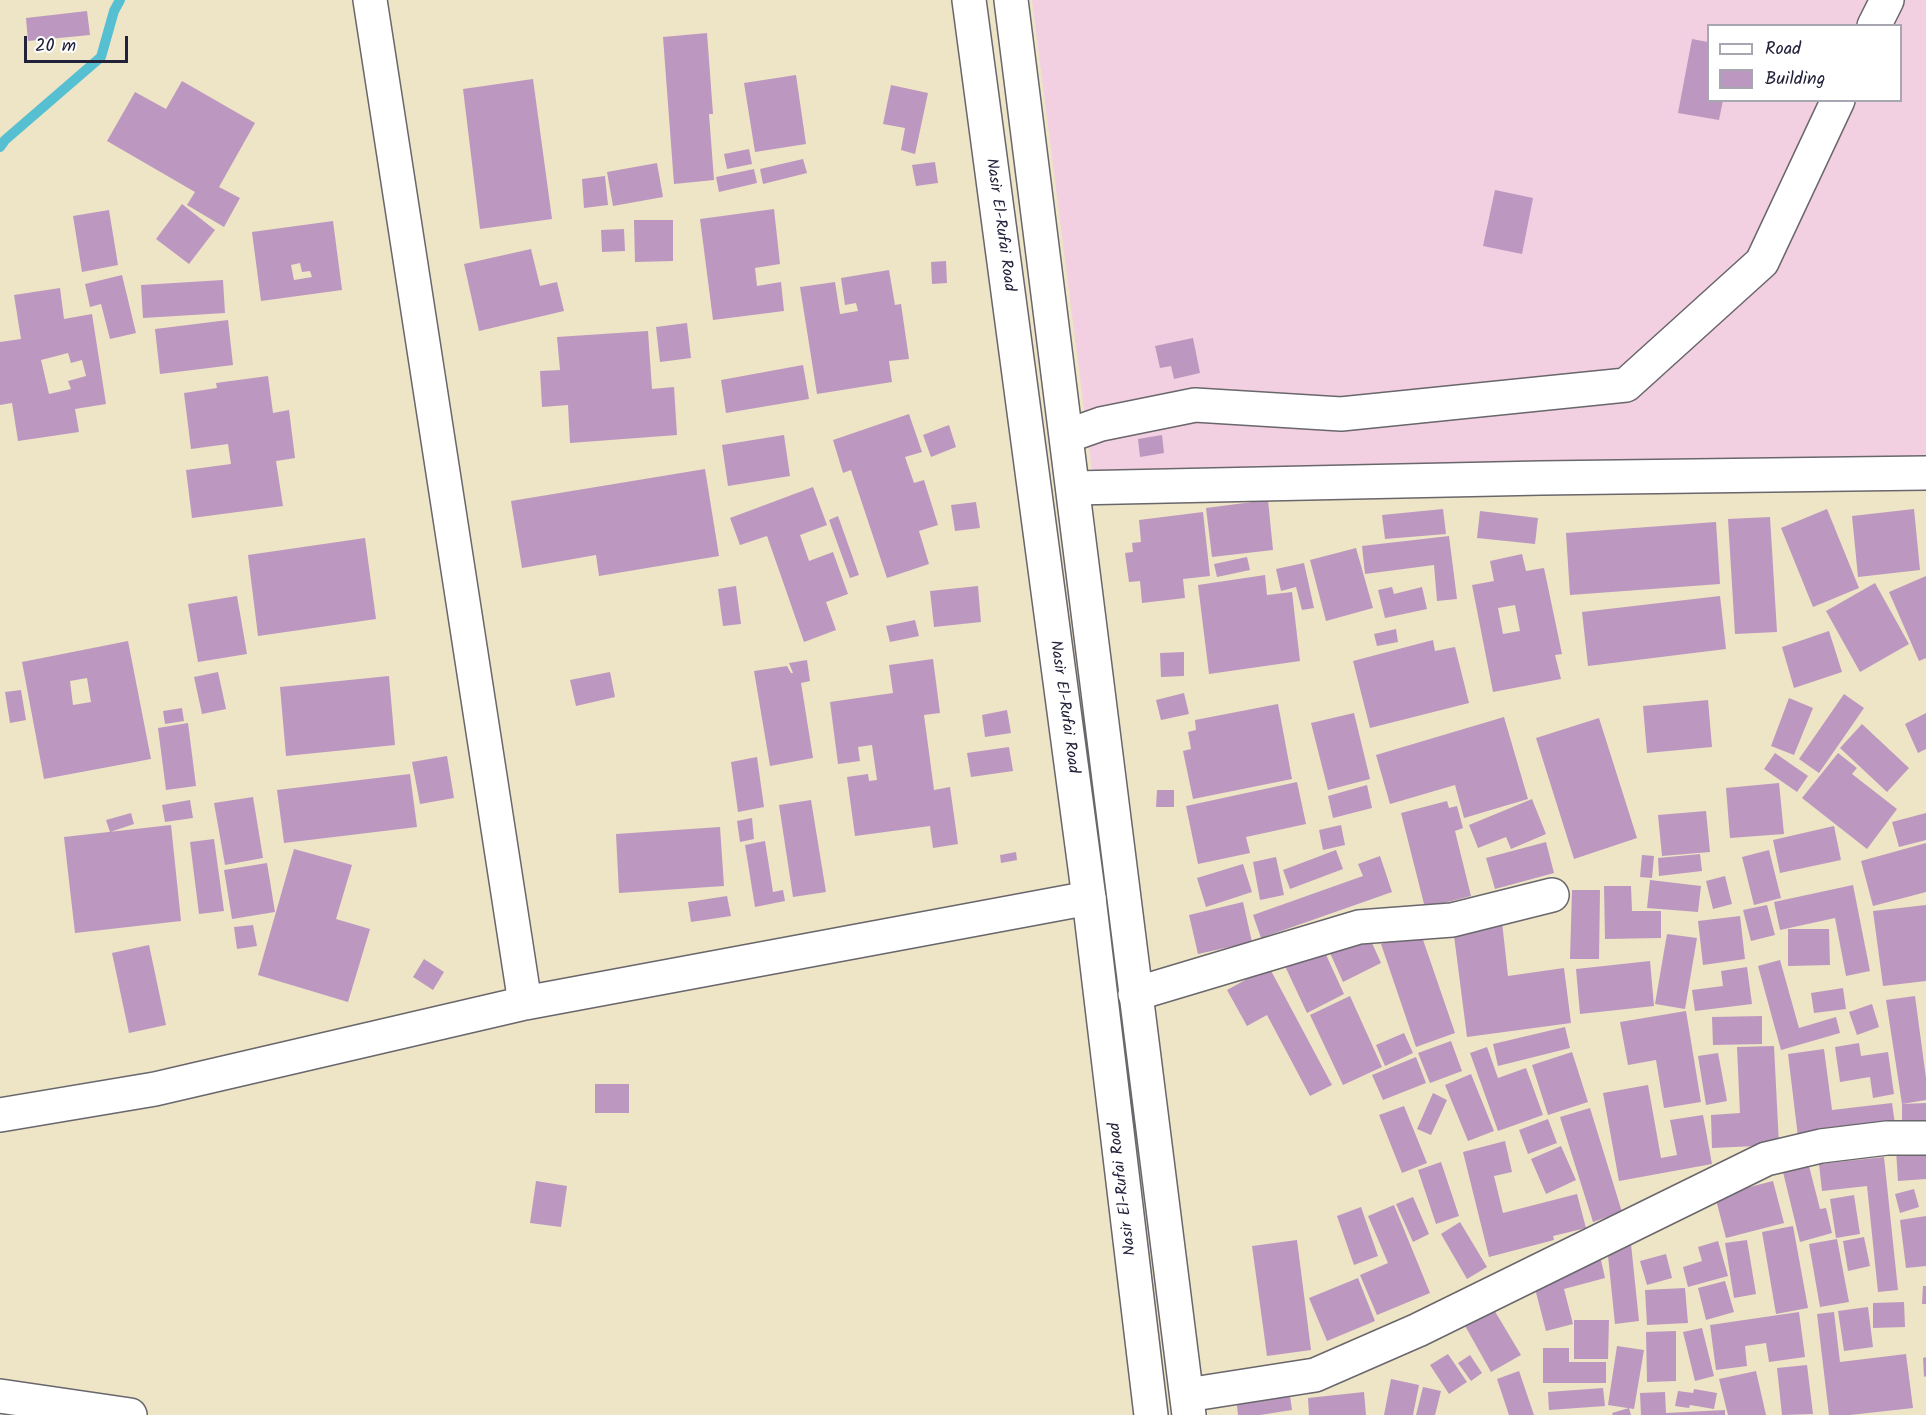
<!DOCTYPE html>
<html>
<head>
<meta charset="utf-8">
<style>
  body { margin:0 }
  #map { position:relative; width:1926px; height:1415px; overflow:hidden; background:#eee4c6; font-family:Kalam,sans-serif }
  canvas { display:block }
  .legend { position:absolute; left:1707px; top:24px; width:195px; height:78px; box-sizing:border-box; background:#fff; border:2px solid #a7a7b1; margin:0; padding:8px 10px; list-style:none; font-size:18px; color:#22223b }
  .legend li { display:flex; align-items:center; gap:12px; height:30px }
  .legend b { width:30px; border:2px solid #a7a7b1 }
  .scale { position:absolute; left:24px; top:36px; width:104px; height:27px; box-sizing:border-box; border:3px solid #22223b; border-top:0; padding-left:8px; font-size:18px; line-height:21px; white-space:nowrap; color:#22223b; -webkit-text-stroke:4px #fff; paint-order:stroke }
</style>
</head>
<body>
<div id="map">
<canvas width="1926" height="1415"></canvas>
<ul class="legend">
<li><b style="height:8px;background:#fff"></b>Road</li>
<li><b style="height:16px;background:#bc98c0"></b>Building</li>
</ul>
<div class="scale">20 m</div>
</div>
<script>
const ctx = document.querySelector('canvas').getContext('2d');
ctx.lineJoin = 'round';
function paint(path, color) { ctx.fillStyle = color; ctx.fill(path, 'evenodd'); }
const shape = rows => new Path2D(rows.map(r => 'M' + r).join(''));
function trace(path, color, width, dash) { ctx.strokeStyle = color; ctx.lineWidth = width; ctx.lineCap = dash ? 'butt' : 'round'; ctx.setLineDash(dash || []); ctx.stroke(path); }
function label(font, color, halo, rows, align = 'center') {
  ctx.font = font + ' Kalam,sans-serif'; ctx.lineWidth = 6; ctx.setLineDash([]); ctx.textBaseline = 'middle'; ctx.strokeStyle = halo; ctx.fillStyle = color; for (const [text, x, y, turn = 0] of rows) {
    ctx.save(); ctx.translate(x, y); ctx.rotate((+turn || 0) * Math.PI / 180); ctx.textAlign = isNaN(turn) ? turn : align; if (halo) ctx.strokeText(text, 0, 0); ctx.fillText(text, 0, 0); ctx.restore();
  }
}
paint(shape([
  [1032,0,1926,0,1926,460,1093,479],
  [1708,26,1900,26,1900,100,1708,100]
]), '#f2cfe1');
trace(shape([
  [0,147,5,140,101,57,114,11,120,0]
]), '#56c0d2', 10);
paint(shape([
  [87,11,90,35,28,41,26,18],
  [707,33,713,114,709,114,714,180,674,184,663,37],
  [1692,39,1708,42,1708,100,1723,100,1719,120,1678,113],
  [796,75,806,144,755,152,744,83],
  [533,79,552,219,480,229,463,89],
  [182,81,255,123,219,187,240,198,224,227,187,205,195,192,107,141,135,92,166,109],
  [891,85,928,93,915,154,901,150,905,128,883,124],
  [749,149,752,164,727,169,724,154],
  [803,159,807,173,763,184,760,169],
  [935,162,938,183,916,186,912,165],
  [657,163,663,197,613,206,607,172],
  [754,169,757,183,719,192,716,177],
  [605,176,608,205,584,208,582,179],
  [1495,190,1533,198,1522,254,1483,246],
  [182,204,215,230,189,264,156,239],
  [774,209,780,264,755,268,757,286,781,282,784,311,713,320,700,219],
  [109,210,118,265,82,272,73,216],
  [634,220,673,220,673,261,635,262],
  [333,221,342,290,261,301,252,232],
  [300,263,302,272,310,271,312,277,294,280,291,265],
  [624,229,625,251,602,252,601,230],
  [531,249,540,286,557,282,564,311,479,331,464,264],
  [946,261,947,283,932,284,931,262],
  [889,270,895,305,901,304,909,359,889,361,892,382,817,394,800,287,835,282,840,314,858,311,856,303,845,305,841,278],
  [122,275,136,333,110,339,101,304,90,307,85,284],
  [223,280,225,313,143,318,141,285],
  [60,288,64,319,92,314,106,404,75,409,79,432,18,441,12,403,0,405,0,342,21,339,14,295],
  [68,353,71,363,82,360,86,376,68,381,71,389,49,394,41,360],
  [228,320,233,365,160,374,155,329],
  [687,323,691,358,660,362,656,327],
  [648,331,652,389,674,387,677,435,570,443,568,405,542,407,540,371,560,370,557,337],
  [1193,338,1200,373,1174,379,1171,366,1160,368,1155,346],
  [803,365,809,399,726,413,721,380],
  [268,376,273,413,289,410,295,458,276,461,283,506,192,518,186,470,231,464,228,444,191,449,184,393,217,388,216,383],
  [909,414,922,452,905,457,914,483,924,480,938,525,919,531,929,564,887,578,851,470,843,473,833,440],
  [949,425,956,447,931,457,923,435],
  [784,435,790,476,728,486,722,445],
  [1162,435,1164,453,1140,457,1138,439],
  [705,469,719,556,599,576,596,555,522,568,511,501],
  [813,487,827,525,800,535,809,561,833,552,848,594,826,602,836,630,804,642,767,536,740,545,730,518],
  [1268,500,1273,550,1212,557,1206,508],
  [976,502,980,528,955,531,951,505],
  [1443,509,1446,534,1385,539,1382,515],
  [1827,509,1859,588,1813,607,1781,528],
  [1914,509,1920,570,1858,577,1852,516],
  [1480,511,1538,518,1535,544,1477,538],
  [1203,512,1210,576,1183,579,1185,598,1142,603,1140,581,1129,582,1125,553,1133,552,1132,543,1141,542,1139,520],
  [838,516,859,575,850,578,829,520],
  [1770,517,1777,632,1735,634,1728,519],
  [1716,522,1720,584,1570,595,1566,533],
  [1449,536,1457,599,1437,601,1434,565,1365,574,1362,546],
  [365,538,376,619,258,636,248,555],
  [1356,548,1373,608,1326,621,1310,560],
  [1522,554,1526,571,1544,568,1562,654,1555,655,1561,679,1493,692,1472,585,1494,581,1490,561],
  [1515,605,1520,631,1503,634,1498,608],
  [1247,557,1250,570,1217,577,1214,564],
  [1304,563,1314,608,1302,610,1296,587,1281,591,1276,569],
  [1265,575,1267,595,1292,592,1300,661,1209,674,1198,585],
  [1926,576,1926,658,1919,661,1889,592],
  [1875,583,1909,644,1860,672,1826,611],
  [736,586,741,624,723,626,718,589],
  [978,586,981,622,934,627,930,591],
  [1392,587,1394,594,1422,587,1427,609,1385,618,1378,590],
  [237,596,247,654,198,662,188,604],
  [1720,596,1726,649,1588,666,1582,612],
  [915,620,919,636,890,642,886,626],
  [1396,629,1398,642,1377,646,1374,634],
  [1829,631,1842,672,1794,688,1782,647],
  [1433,640,1435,651,1455,647,1469,703,1370,728,1353,661],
  [128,641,151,759,44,779,22,662],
  [87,678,91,702,73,705,70,681],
  [1184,652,1184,676,1161,677,1160,653],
  [933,659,940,713,924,715,934,790,950,787,958,844,933,848,930,826,855,836,847,777,868,774,869,781,877,780,872,745,858,747,860,761,838,764,830,702,893,693,889,665],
  [807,660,810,681,801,683,813,758,770,766,754,671,787,666,791,673,793,673,789,663],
  [218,672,226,709,202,714,194,677],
  [610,672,615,697,576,706,570,680],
  [389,676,395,745,286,756,280,687],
  [21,690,26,720,10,723,5,692],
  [1184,693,1189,714,1161,720,1156,700],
  [1844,694,1864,708,1819,773,1799,759],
  [1789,698,1813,708,1794,755,1771,746],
  [1708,700,1712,747,1647,753,1643,706],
  [1278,704,1292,779,1193,799,1183,751,1191,749,1188,732,1196,730,1195,720],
  [182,708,184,721,165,724,163,711],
  [1007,710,1011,733,985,737,982,715],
  [1354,713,1370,779,1328,790,1311,723],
  [1926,713,1926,749,1918,753,1905,724],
  [1504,717,1528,799,1464,818,1455,785,1390,804,1376,755],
  [1599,718,1637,838,1574,859,1536,738],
  [188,723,196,786,166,790,158,728],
  [1862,724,1909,768,1887,792,1840,748],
  [1009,747,1013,771,971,777,967,753],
  [1775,753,1808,776,1797,792,1764,769],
  [1838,753,1857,768,1852,774,1897,809,1867,849,1802,798],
  [447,756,454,798,420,804,412,762],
  [757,757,764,807,738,812,731,762],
  [410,774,417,827,284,843,277,790],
  [1297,782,1306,824,1246,837,1250,853,1198,864,1186,806],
  [1779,783,1784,834,1730,838,1726,788],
  [1367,785,1372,808,1333,818,1328,796],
  [1157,790,1174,790,1174,807,1156,807],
  [253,797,263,858,225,865,214,803],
  [1532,799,1546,834,1511,849,1506,837,1478,848,1469,825],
  [190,800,193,818,165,822,162,805],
  [811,800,826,892,793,897,779,805],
  [1447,801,1449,808,1457,806,1463,828,1455,831,1471,896,1425,908,1401,813],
  [1706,811,1710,852,1662,856,1658,815],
  [131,813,134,824,110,832,106,820],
  [1926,813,1926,840,1899,847,1892,822],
  [752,818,754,839,740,842,737,821],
  [171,825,181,921,75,933,64,837],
  [1341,825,1345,845,1323,850,1319,830],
  [1834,826,1841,860,1780,873,1773,840],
  [720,827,724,886,619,893,616,834],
  [214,839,224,911,199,914,190,842],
  [765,841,773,892,783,890,785,901,755,907,745,845],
  [1546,842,1554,873,1495,889,1486,858],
  [1926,843,1926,892,1873,906,1861,861],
  [294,849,352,865,336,919,370,929,348,1002,258,975],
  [1336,850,1343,869,1290,889,1283,870],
  [1769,850,1781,898,1754,905,1742,857],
  [1016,852,1017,860,1001,863,1000,855],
  [1700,854,1702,871,1659,876,1658,858],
  [1642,855,1654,856,1652,878,1640,877],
  [1380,856,1392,892,1261,938,1253,915,1363,876,1358,864],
  [1276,857,1284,895,1260,900,1253,862],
  [267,863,275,912,232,919,224,870],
  [1243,864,1252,892,1206,907,1197,878],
  [1725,876,1732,904,1713,909,1706,881],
  [1650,880,1701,886,1698,912,1647,908],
  [1853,885,1870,971,1846,976,1835,918,1780,930,1774,902],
  [1604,886,1631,886,1632,911,1661,911,1661,938,1605,939],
  [1572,890,1600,890,1599,959,1570,959],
  [727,896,731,916,691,922,688,902],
  [1243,902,1252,942,1198,954,1189,915],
  [1767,905,1775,935,1751,941,1743,910],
  [1926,905,1926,981,1883,986,1873,911],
  [1740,916,1745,959,1703,965,1698,921],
  [1502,922,1508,976,1564,968,1571,1023,1467,1037,1453,928],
  [253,925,257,946,237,949,234,927],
  [1788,929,1829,929,1830,965,1788,966],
  [1420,931,1455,1033,1416,1047,1381,944],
  [1368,934,1381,963,1343,982,1330,953],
  [1667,934,1697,938,1685,1009,1655,1004],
  [149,945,166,1025,129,1033,112,953],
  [1322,946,1344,994,1307,1013,1284,964],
  [424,959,444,972,433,990,413,977],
  [1780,960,1799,1028,1836,1017,1840,1033,1781,1050,1758,966],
  [1650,961,1654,1006,1580,1014,1576,969],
  [1269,967,1332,1085,1310,1096,1267,1015,1247,1026,1227,990],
  [1747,967,1752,1004,1695,1011,1692,990,1723,986,1721,971],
  [1843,988,1846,1009,1814,1013,1811,993],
  [1350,996,1382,1067,1343,1085,1310,1015],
  [1915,996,1926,1078,1926,1100,1902,1104,1926,1103,1926,1125,1902,1126,1902,1104,1886,1000],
  [1872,1004,1879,1027,1857,1035,1849,1012],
  [1686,1011,1701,1102,1664,1108,1656,1060,1628,1065,1620,1022],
  [1762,1016,1762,1044,1713,1045,1712,1017],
  [1565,1027,1570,1048,1498,1066,1493,1044],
  [1404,1033,1413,1053,1385,1066,1376,1045],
  [1451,1041,1462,1071,1430,1083,1418,1053],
  [1859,1043,1861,1056,1888,1052,1894,1094,1873,1098,1870,1077,1840,1082,1835,1047],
  [1774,1046,1779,1145,1712,1148,1711,1115,1740,1113,1737,1047],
  [1487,1047,1498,1078,1526,1068,1543,1115,1498,1131,1470,1053],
  [1824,1049,1832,1110,1892,1103,1895,1124,1798,1137,1788,1054],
  [1572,1052,1588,1102,1548,1115,1532,1065],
  [1718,1053,1727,1101,1706,1105,1698,1056],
  [1416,1057,1426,1083,1383,1100,1372,1075],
  [1471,1074,1494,1131,1468,1141,1445,1085],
  [595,1084,629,1084,629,1113,595,1113],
  [1648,1085,1661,1158,1677,1155,1670,1120,1703,1115,1712,1164,1619,1181,1603,1093],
  [1433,1093,1447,1100,1431,1135,1417,1129],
  [1404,1106,1427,1163,1402,1173,1379,1115],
  [1590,1108,1622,1212,1593,1222,1560,1117],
  [1548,1119,1557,1143,1528,1154,1519,1130],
  [1505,1141,1512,1172,1494,1176,1503,1213,1577,1194,1586,1228,1553,1236,1554,1240,1489,1257,1463,1152],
  [1561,1146,1576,1180,1546,1194,1531,1159],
  [1926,1148,1926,1179,1898,1181,1896,1150],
  [1884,1157,1898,1290,1878,1292,1867,1186,1822,1191,1819,1164],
  [1441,1162,1459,1216,1436,1224,1418,1170],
  [1809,1166,1820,1209,1826,1208,1832,1233,1800,1242,1783,1172],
  [536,1181,567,1186,561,1227,530,1223],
  [1773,1181,1784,1223,1726,1238,1715,1196],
  [1914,1189,1919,1207,1900,1213,1895,1194],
  [1854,1195,1860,1234,1836,1238,1830,1199],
  [1413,1197,1429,1234,1413,1242,1396,1204],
  [1394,1205,1430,1293,1377,1315,1360,1275,1388,1263,1368,1216],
  [1361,1207,1378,1256,1354,1265,1337,1216],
  [1926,1216,1926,1266,1906,1268,1900,1220],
  [1460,1222,1487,1267,1467,1279,1441,1234],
  [1793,1226,1808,1308,1776,1314,1762,1232],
  [1864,1237,1870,1266,1848,1271,1843,1241],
  [1837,1239,1849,1302,1820,1307,1809,1244],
  [1297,1240,1311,1350,1267,1356,1252,1246],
  [1747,1240,1756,1294,1734,1298,1725,1243],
  [1718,1241,1728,1276,1688,1287,1683,1267,1702,1261,1698,1247],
  [1631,1244,1639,1321,1615,1324,1607,1246],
  [1666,1254,1672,1278,1647,1285,1640,1261],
  [1601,1260,1605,1278,1564,1289,1573,1324,1546,1331,1532,1277],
  [1358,1278,1375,1321,1327,1341,1309,1298],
  [1725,1281,1734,1312,1706,1320,1698,1288],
  [1923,1286,1926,1286,1926,1304,1922,1304],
  [1685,1288,1688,1323,1647,1325,1645,1290],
  [1904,1302,1905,1327,1873,1328,1873,1303],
  [1868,1307,1873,1347,1844,1351,1838,1311],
  [1493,1308,1521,1355,1491,1372,1464,1324],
  [1799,1312,1805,1357,1769,1362,1766,1343,1745,1346,1747,1366,1716,1370,1710,1325],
  [1834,1312,1840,1362,1906,1354,1913,1408,1850,1415,1829,1415,1817,1314],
  [1574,1320,1609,1320,1608,1359,1574,1359],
  [1702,1328,1714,1376,1695,1381,1683,1332],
  [1676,1331,1676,1381,1647,1382,1646,1332],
  [1617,1346,1644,1350,1634,1409,1608,1405],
  [1543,1348,1569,1348,1569,1362,1606,1362,1606,1383,1543,1383],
  [1448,1354,1467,1382,1449,1394,1430,1365],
  [1470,1355,1482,1373,1471,1381,1458,1363],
  [1926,1357,1926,1376,1924,1377,1923,1358],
  [1807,1365,1813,1414,1782,1415,1777,1368],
  [1519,1371,1534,1415,1509,1415,1497,1379],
  [1756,1371,1766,1415,1728,1415,1719,1379],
  [1391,1379,1419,1385,1413,1415,1384,1415],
  [1423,1387,1441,1391,1435,1415,1416,1415],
  [1289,1388,1292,1410,1260,1415,1238,1415,1236,1397],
  [1603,1388,1605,1406,1549,1410,1548,1392],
  [1694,1389,1717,1393,1714,1409,1690,1405,1689,1408,1675,1406,1678,1391,1693,1393],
  [1364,1392,1366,1415,1309,1415,1308,1398],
  [1665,1392,1666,1413,1725,1410,1725,1415,1641,1415,1640,1393],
  [1629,1408,1631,1415,1613,1415,1612,1413]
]), '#bc98c0');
const minor = shape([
  [370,0,525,1003],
  [1874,26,1887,0],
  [1067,436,1101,424,1195,405,1341,414,1626,385,1762,262,1838,100],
  [1074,488,1541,478,1926,473],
  [1135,994,1359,927,1452,920,1552,895],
  [0,1115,155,1089,525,1003,1089,898],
  [1187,1395,1315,1375,1418,1330,1766,1159,1821,1146,1887,1138,1926,1138],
  [0,1396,130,1415]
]);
const major = shape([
  [969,0,1089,898,1151,1415],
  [1011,0,1189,1415]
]);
trace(minor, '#69666c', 36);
trace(major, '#69666c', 36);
trace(minor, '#fff', 33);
trace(major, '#fff', 33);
label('16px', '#22223b', '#fff', [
  ["Nasir El-Rufai Road",999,225,82],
  ["Nasir El-Rufai Road",1063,707,82],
  ["Nasir El-Rufai Road",1124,1189,-97]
]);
</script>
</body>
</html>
